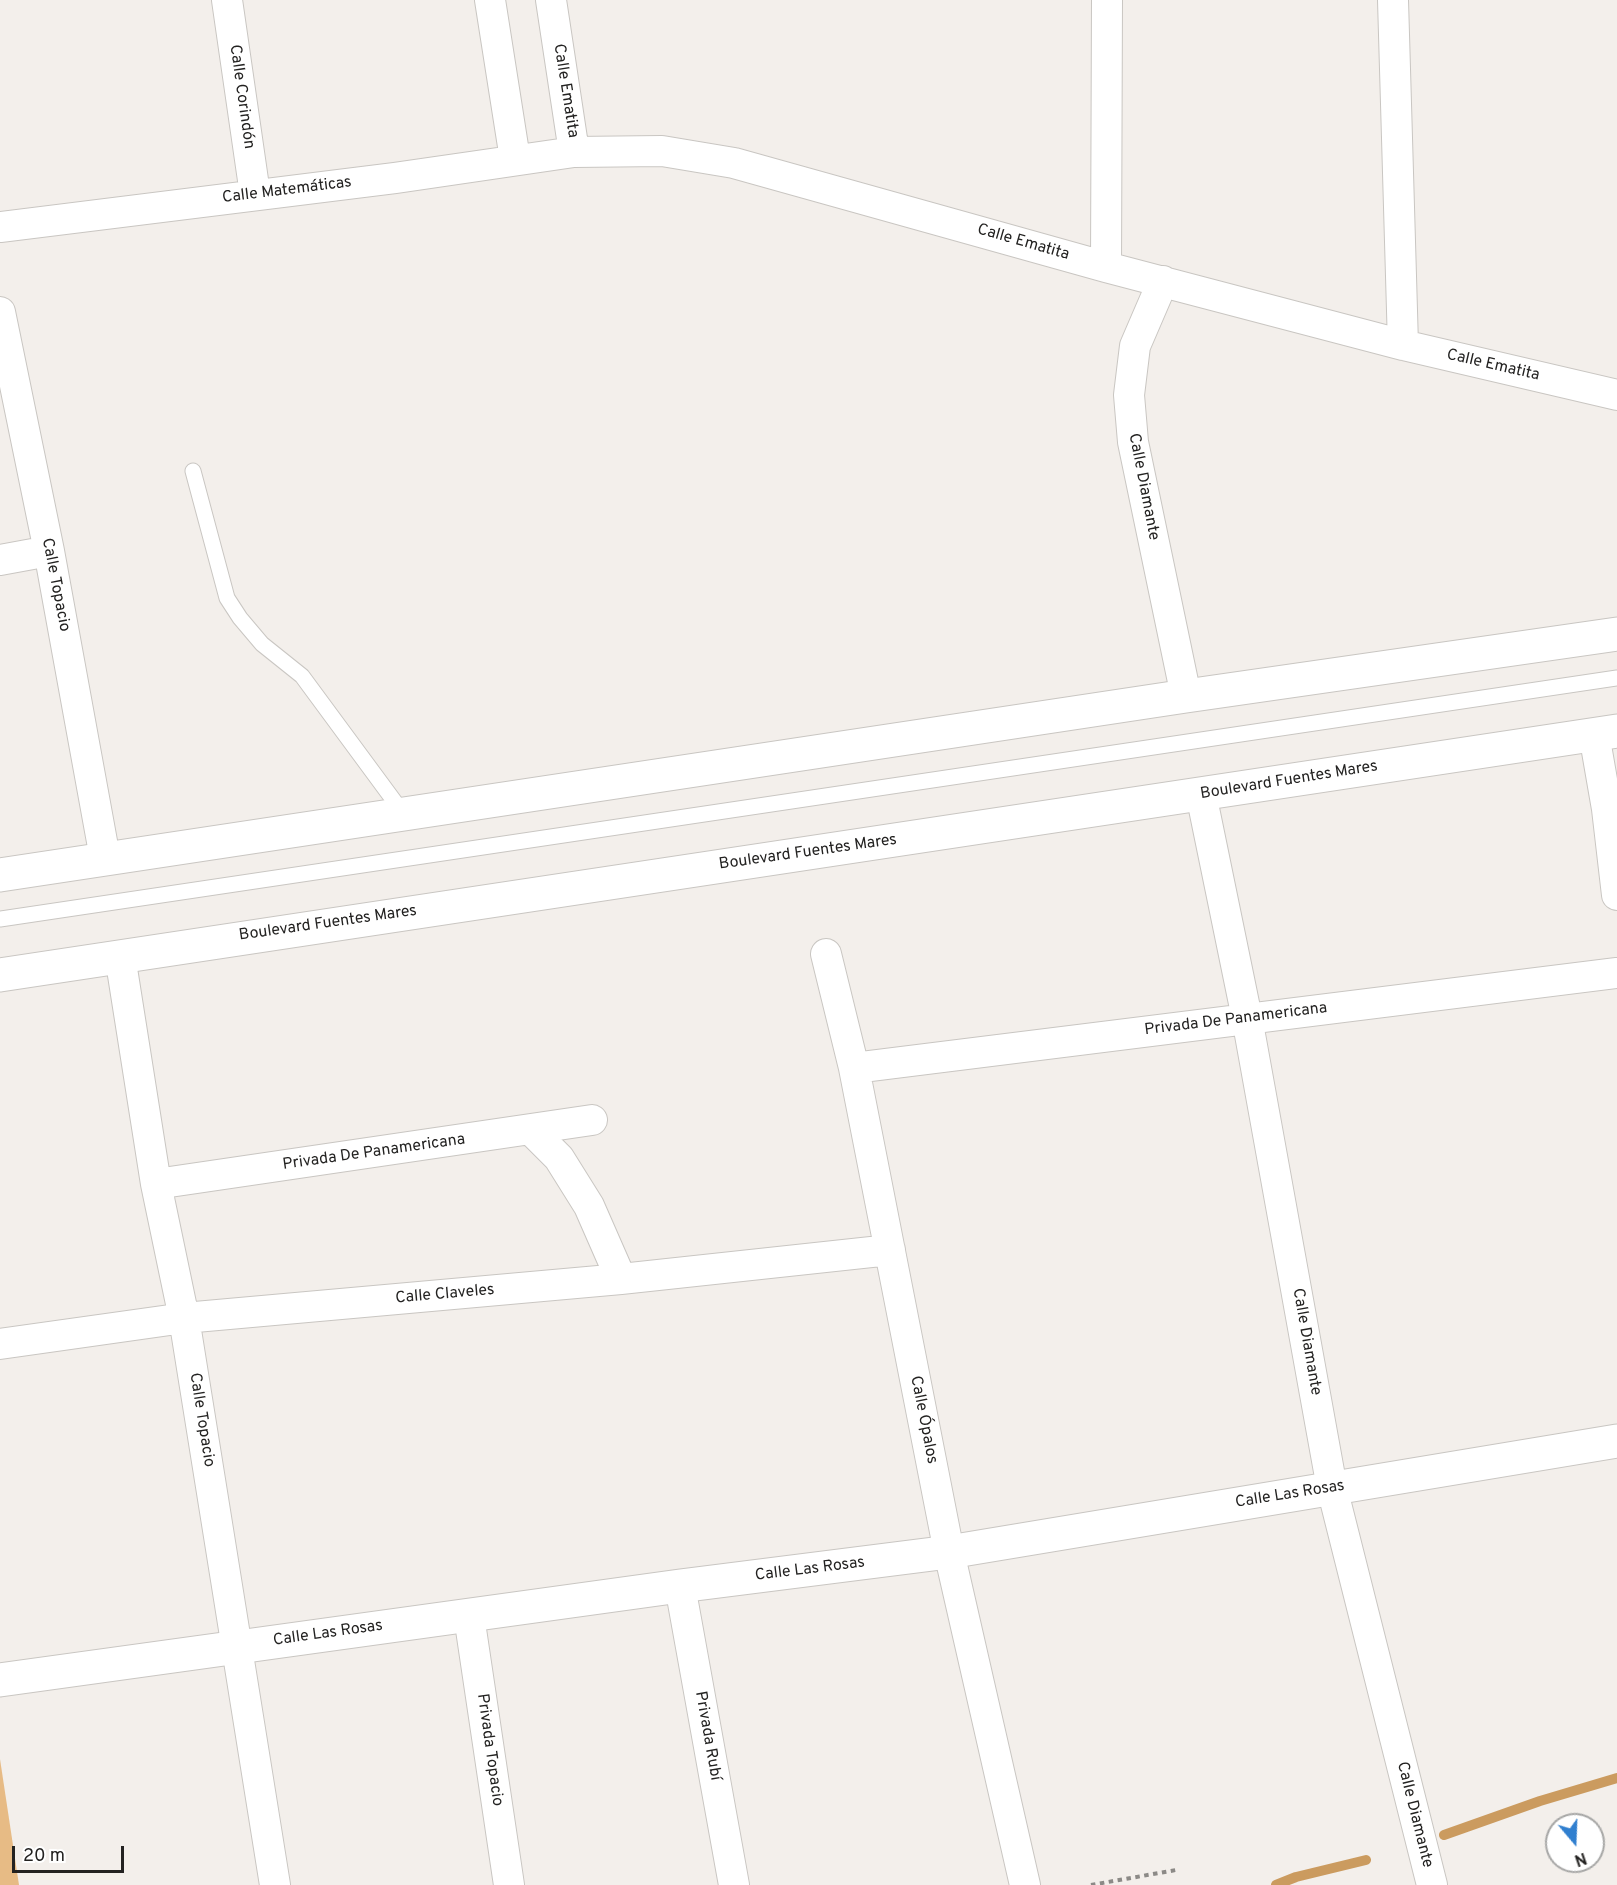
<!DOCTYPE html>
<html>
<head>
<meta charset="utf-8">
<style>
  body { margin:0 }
  #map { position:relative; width:1617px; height:1885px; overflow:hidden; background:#f3efeb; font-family:Overpass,sans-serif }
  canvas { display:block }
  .north { position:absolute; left:1545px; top:1813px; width:60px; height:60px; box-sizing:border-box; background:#fff; border:2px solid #a7a7a6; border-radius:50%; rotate:161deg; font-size:16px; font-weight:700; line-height:24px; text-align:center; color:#232221 }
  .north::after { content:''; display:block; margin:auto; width:21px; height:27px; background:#307fcf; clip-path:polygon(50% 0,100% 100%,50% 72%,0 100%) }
  .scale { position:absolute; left:12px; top:1846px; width:112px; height:27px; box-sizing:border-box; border:3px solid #232221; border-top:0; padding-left:8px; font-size:18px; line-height:21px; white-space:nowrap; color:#232221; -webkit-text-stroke:4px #fff; paint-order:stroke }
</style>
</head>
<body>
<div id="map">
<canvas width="1617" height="1885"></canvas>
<div class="north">N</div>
<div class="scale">20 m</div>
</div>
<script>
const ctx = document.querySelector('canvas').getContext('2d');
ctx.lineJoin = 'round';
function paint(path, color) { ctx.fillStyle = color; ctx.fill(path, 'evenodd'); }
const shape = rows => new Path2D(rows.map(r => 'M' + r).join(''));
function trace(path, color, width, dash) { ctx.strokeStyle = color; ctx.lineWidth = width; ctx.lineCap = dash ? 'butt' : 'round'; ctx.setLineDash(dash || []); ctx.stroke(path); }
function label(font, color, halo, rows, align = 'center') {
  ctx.font = font + ' Overpass,sans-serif'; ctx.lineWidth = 4.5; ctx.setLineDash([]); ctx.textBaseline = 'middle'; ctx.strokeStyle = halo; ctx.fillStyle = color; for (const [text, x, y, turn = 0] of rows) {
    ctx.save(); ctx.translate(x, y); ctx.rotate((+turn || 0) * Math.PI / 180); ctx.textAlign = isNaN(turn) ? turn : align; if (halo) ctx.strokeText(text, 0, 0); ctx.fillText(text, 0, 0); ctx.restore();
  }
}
paint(shape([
  [0,1759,19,1885,0,1885]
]), '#e7bb85');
trace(shape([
  [1444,1835,1540,1801,1617,1778],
  [1276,1885,1296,1877,1366,1860]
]), '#cb9b5f', 10);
const lane = shape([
  [193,471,227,598,240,618,262,644,302,676,403,813],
  [0,919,1617,678]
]);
const street = shape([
  [227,0,255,194],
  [490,0,515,159],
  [551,0,574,152],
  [1393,0,1403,345],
  [0,227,395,178,574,152,662,151,734,163,1106,267,1403,345,1617,395],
  [1106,267,1107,0],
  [1163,281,1135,346,1129,395,1133,442,1186,696],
  [0,312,49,551,105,858],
  [0,560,49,551],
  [1594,734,1607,809,1617,895],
  [1201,794,1247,1018,1332,1488,1432,1885],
  [826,954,854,1068,949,1552,1025,1885],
  [120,956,156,1184,184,1318,275,1885],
  [854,1068,1617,973],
  [531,1130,559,1158,589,1206,621,1279],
  [156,1184,592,1120],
  [0,1344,184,1318,621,1279,890,1250],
  [680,1586,734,1885],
  [469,1616,509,1885]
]);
const secondary = shape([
  [0,1680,680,1586,949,1552,1617,1441]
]);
const primary = shape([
  [0,875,1186,696,1617,634],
  [0,975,1617,731]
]);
trace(lane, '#c9c6c2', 17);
trace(street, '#c9c6c2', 32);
trace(secondary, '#c9c6c2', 35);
trace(primary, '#c9c6c2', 35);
trace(shape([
  [1091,1885,1176,1870]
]), '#8c8a87', 4, [4.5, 4.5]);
trace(lane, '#fff', 15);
trace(street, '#fff', 30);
trace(secondary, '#fff', 33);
trace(primary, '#fff', 33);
label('16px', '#232221', '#fff', [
  ["Calle Ematita",565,91,81],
  ["Calle Corindón",241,97,82],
  ["Calle Matemáticas",287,191,-7],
  ["Calle Ematita",1023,243,16],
  ["Calle Ematita",1493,366,13],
  ["Calle Diamante",1143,487,79],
  ["Calle Topacio",55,585,79],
  ["Boulevard Fuentes Mares",1289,781,-9],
  ["Boulevard Fuentes Mares",808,853,-8],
  ["Boulevard Fuentes Mares",328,924,-8],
  ["Privada De Panamericana",1236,1020,-7],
  ["Privada De Panamericana",374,1153,-8],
  ["Calle Claveles",445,1295,-5],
  ["Calle Diamante",1306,1342,80],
  ["Calle Topacio",201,1420,81],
  ["Calle Ópalos",923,1420,79],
  ["Calle Las Rosas",1290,1495,-9],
  ["Calle Las Rosas",810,1570,-7],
  ["Calle Las Rosas",328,1634,-8],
  ["Privada Rubí",707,1736,80],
  ["Privada Topacio",489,1750,82],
  ["Calle Diamante",1414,1815,76]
]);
</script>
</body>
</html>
